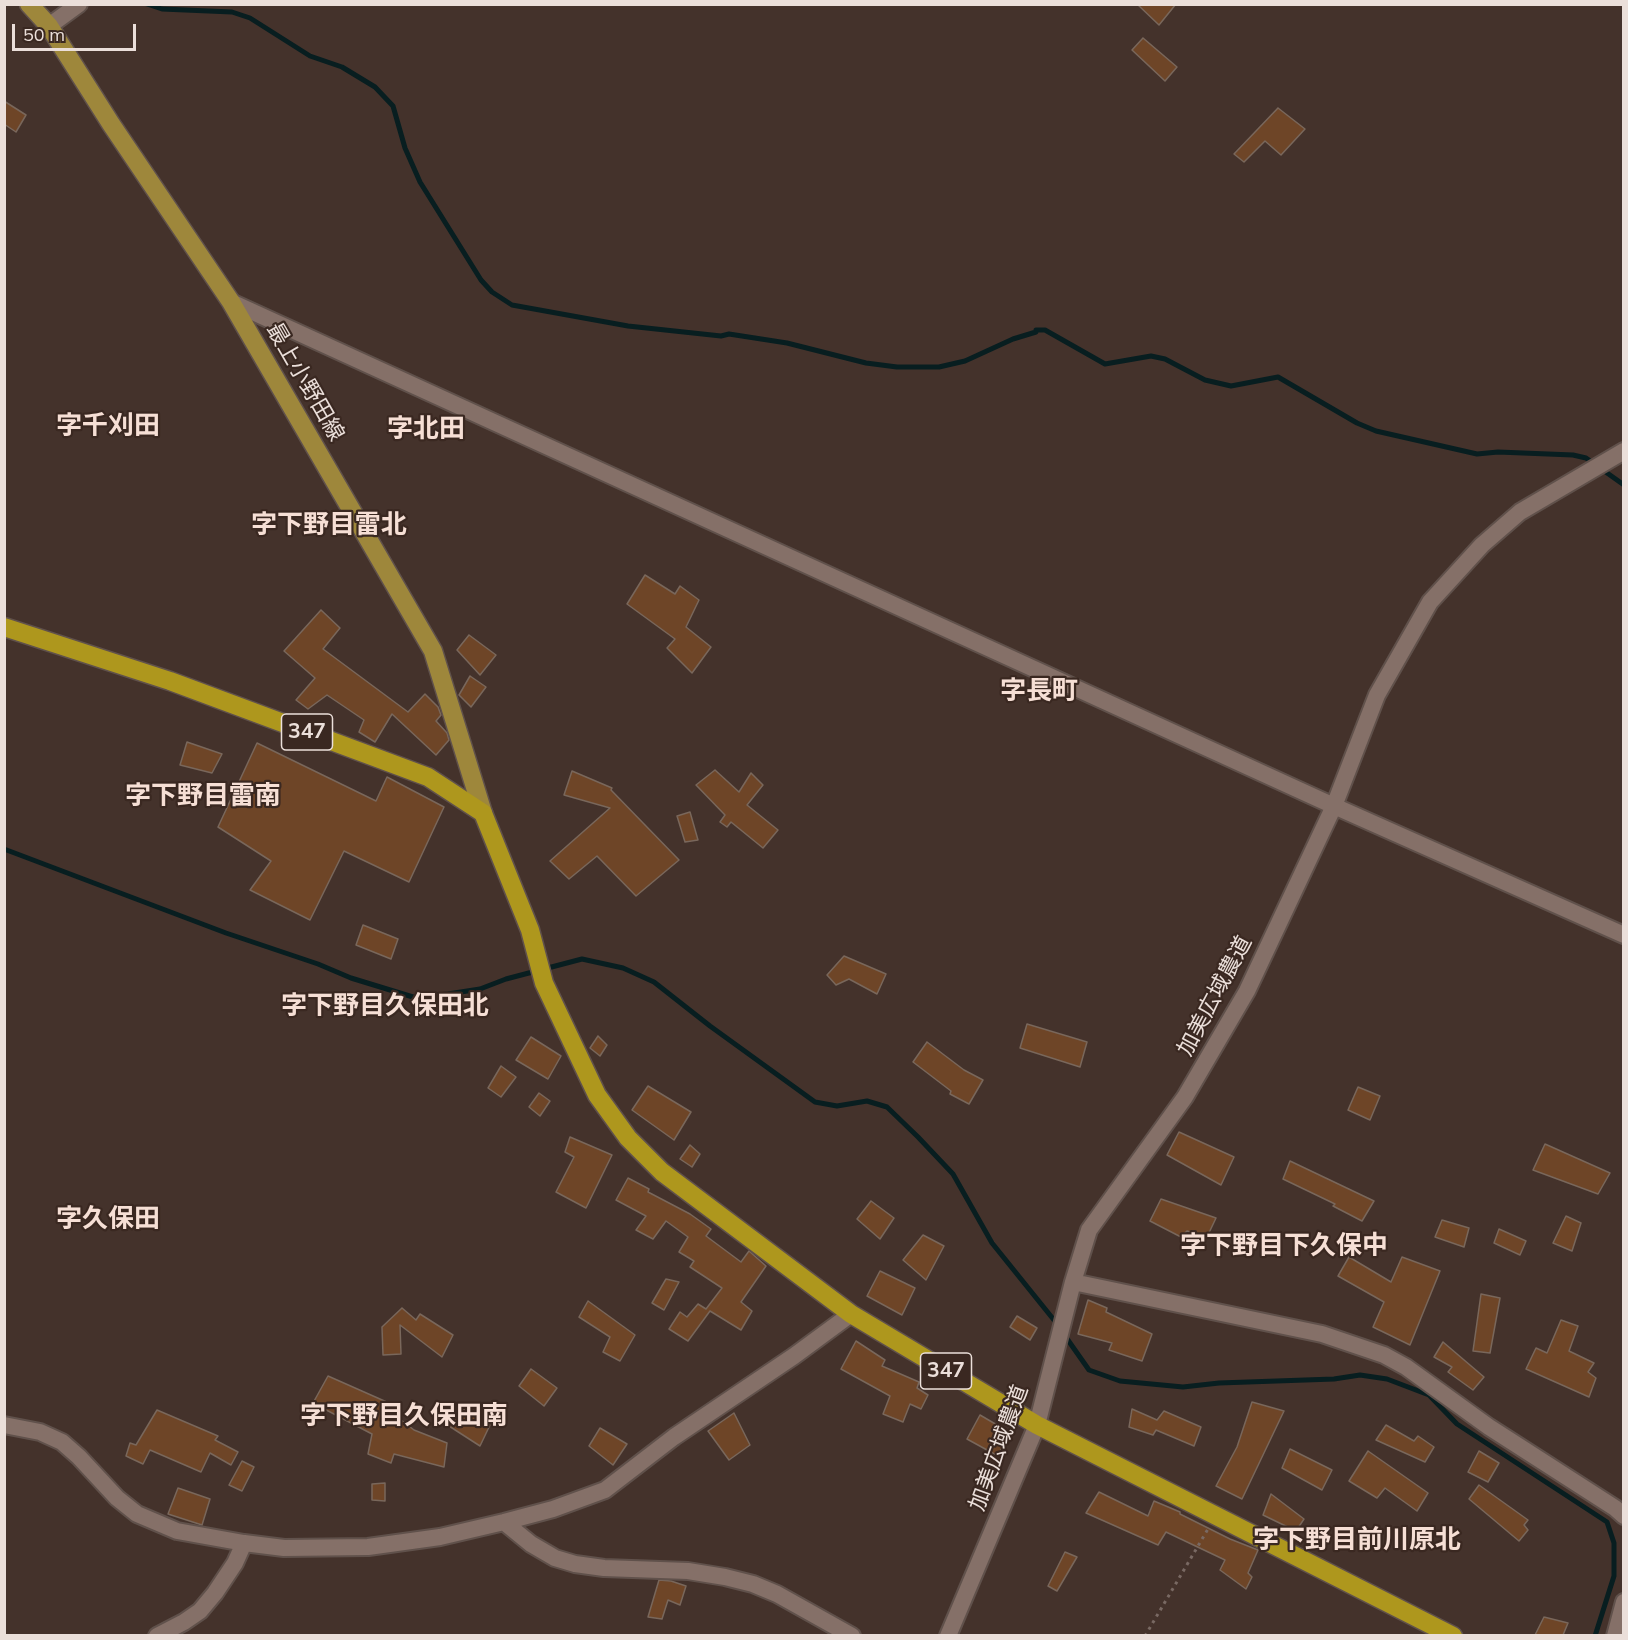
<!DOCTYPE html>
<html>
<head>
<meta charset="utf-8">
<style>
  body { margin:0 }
  #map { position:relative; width:1628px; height:1640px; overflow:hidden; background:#44322b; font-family:Mulish,sans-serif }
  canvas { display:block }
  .frame { position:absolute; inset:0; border:6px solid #ebdfda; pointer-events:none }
  .scale { position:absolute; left:12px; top:24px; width:124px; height:27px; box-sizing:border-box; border:3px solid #ebdfda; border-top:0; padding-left:8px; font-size:18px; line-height:21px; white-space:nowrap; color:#ebdfda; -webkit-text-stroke:4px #3a2821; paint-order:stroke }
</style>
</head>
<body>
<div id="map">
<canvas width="1628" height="1640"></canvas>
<div class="frame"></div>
<div class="scale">50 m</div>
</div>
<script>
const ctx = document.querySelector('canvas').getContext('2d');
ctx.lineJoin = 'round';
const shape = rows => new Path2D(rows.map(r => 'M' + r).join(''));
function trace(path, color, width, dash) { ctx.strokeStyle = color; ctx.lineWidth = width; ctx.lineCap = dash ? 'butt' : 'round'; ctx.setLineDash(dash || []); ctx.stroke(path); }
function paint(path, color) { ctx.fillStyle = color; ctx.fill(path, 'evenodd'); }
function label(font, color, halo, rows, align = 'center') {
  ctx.font = font + ' Mulish,"Noto Sans JP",sans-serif'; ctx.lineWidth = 4.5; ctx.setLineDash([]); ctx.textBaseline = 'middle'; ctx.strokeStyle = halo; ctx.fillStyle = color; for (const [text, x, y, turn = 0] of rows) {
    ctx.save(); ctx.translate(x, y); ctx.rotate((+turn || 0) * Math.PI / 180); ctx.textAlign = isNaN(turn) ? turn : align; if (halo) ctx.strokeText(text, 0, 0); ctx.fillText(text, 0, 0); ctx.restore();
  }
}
trace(shape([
  [147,4,162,9,232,12,250,18,310,56,342,67,375,87,393,106,405,148,420,182,481,280,492,292,512,305,628,326,721,336,729,334,787,343,866,363,897,367,939,367,965,361,1013,339,1036,332,1036,330,1045,330,1105,364,1151,356,1165,359,1205,380,1231,386,1278,377,1357,423,1376,431,1477,454,1498,452,1573,455,1586,458,1624,485],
  [4,849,226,933,318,964,351,978,413,997,448,994,480,989,506,979,582,959,623,968,654,982,710,1026,815,1102,837,1106,867,1101,887,1107,918,1137,953,1174,992,1243,1058,1325],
  [1063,1333,1089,1370,1120,1381,1183,1387,1219,1383,1334,1379,1360,1375,1387,1379,1429,1395,1457,1424,1607,1522,1614,1543,1614,1576,1595,1636]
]), '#081e20', 5);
const building = shape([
  [1137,4,1176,4,1159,25,1137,4],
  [1143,38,1177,67,1165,81,1132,50,1143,38],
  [4,101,26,115,16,132,4,124,4,101],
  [1278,108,1305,129,1281,155,1265,141,1244,162,1234,154,1278,108],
  [645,575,675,594,680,586,699,600,686,627,711,647,692,673,667,648,675,639,627,604,645,575],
  [321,610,340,628,323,649,408,712,425,694,438,707,441,715,436,721,447,733,449,740,436,755,392,714,375,742,359,732,364,720,327,695,308,709,296,700,315,678,284,651,321,610],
  [469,635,496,655,480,675,457,650,469,635],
  [470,676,486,687,471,707,459,695,470,676],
  [187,742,222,754,212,773,180,765,187,742],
  [257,743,376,801,387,777,444,807,409,882,344,851,310,920,250,890,271,861,218,827,257,743],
  [715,770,739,792,751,773,763,785,747,805,778,830,763,848,731,822,727,827,720,822,725,815,696,785,715,770],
  [572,771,612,788,611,790,679,860,636,896,597,856,569,879,550,861,610,808,564,795,572,771],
  [690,812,698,840,685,842,677,816,690,812],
  [363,925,398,939,391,959,356,945,363,925],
  [844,956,886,974,877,994,849,979,836,985,827,975,844,956],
  [1027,1024,1087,1042,1080,1067,1020,1048,1027,1024],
  [598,1036,607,1045,600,1056,590,1048,598,1036],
  [531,1037,561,1056,548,1079,516,1060,531,1037],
  [927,1042,964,1070,983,1080,969,1104,950,1094,951,1091,913,1062,927,1042],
  [501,1066,516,1077,501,1097,488,1088,501,1066],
  [648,1086,691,1112,674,1140,632,1110,648,1086],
  [1358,1087,1380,1096,1370,1120,1348,1110,1358,1087],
  [539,1093,550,1101,540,1116,529,1107,539,1093],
  [1179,1132,1234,1157,1221,1185,1167,1155,1179,1132],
  [570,1137,612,1155,586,1208,556,1192,574,1157,565,1152,570,1137],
  [1545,1144,1610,1173,1598,1194,1533,1170,1545,1144],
  [690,1145,700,1154,692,1167,680,1159,690,1145],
  [1290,1161,1374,1201,1362,1221,1333,1206,1335,1204,1283,1179,1290,1161],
  [628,1178,649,1189,648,1192,690,1214,711,1229,706,1236,741,1262,749,1251,766,1266,741,1302,752,1311,741,1330,710,1311,688,1341,669,1329,680,1312,687,1317,698,1304,706,1309,722,1288,690,1267,694,1261,679,1252,688,1237,666,1221,653,1239,636,1230,646,1216,616,1200,628,1178],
  [1161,1199,1216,1218,1207,1237,1187,1231,1181,1237,1150,1221,1161,1199],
  [871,1201,894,1218,880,1239,857,1219,871,1201],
  [1566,1216,1581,1223,1572,1251,1553,1243,1566,1216],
  [1442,1220,1469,1228,1464,1247,1435,1237,1442,1220],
  [1499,1229,1526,1241,1520,1255,1494,1243,1499,1229],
  [923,1235,944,1246,926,1280,903,1260,923,1235],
  [1349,1257,1391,1282,1402,1257,1440,1271,1410,1345,1373,1327,1384,1302,1338,1276,1349,1257],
  [880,1271,915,1288,902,1315,867,1296,880,1271],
  [666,1279,679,1282,664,1310,652,1303,666,1279],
  [1481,1294,1500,1298,1490,1353,1473,1351,1481,1294],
  [1088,1300,1107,1308,1106,1312,1152,1334,1142,1361,1109,1350,1112,1343,1078,1334,1088,1300],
  [588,1301,635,1335,620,1361,603,1352,610,1337,579,1317,588,1301],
  [402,1308,416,1320,420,1314,453,1335,442,1357,400,1325,401,1354,383,1355,382,1327,402,1308],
  [1017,1316,1037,1328,1030,1340,1010,1327,1017,1316],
  [1561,1320,1578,1326,1569,1351,1594,1363,1588,1372,1596,1378,1589,1397,1526,1369,1536,1348,1547,1353,1561,1320],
  [856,1341,885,1360,882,1366,919,1382,917,1388,928,1395,921,1409,910,1404,903,1422,883,1414,890,1396,841,1369,856,1341],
  [1443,1342,1484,1377,1473,1390,1448,1372,1452,1367,1434,1357,1443,1342],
  [531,1369,557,1388,544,1406,519,1386,531,1369],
  [328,1376,398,1407,396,1416,414,1430,447,1443,444,1467,394,1454,391,1463,368,1454,372,1434,313,1403,328,1376],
  [1252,1402,1284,1411,1242,1499,1216,1486,1237,1447,1252,1402],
  [459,1407,490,1425,480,1446,449,1426,459,1407],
  [1132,1409,1157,1420,1164,1411,1201,1427,1194,1446,1156,1430,1153,1435,1129,1427,1132,1409],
  [157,1410,218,1436,215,1440,238,1452,231,1465,210,1453,201,1472,150,1450,143,1464,126,1456,130,1443,136,1445,157,1410],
  [734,1413,750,1445,729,1460,708,1431,734,1413],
  [980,1415,1009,1432,998,1456,967,1439,980,1415],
  [1386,1425,1414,1441,1418,1436,1434,1447,1425,1462,1376,1440,1386,1425],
  [600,1428,627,1444,613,1465,589,1446,600,1428],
  [1290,1449,1332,1470,1322,1490,1282,1468,1290,1449],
  [1368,1451,1428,1493,1417,1511,1385,1488,1377,1498,1349,1481,1368,1451],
  [1479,1451,1499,1463,1488,1482,1468,1472,1479,1451],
  [242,1461,254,1467,242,1491,229,1485,242,1461],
  [385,1483,385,1501,372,1500,372,1484,385,1483],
  [1479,1485,1528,1520,1524,1525,1528,1530,1519,1541,1469,1499,1479,1485],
  [178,1488,210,1499,202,1525,168,1514,178,1488],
  [1099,1492,1148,1516,1154,1501,1180,1512,1180,1514,1230,1539,1258,1550,1248,1573,1252,1577,1246,1589,1220,1570,1225,1560,1166,1532,1158,1545,1086,1513,1099,1492],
  [1271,1494,1304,1519,1296,1531,1263,1515,1271,1494],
  [1065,1552,1077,1557,1057,1591,1048,1586,1065,1552],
  [659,1580,671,1581,686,1586,680,1605,668,1600,662,1619,648,1617,659,1580],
  [1544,1617,1568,1623,1563,1635,1535,1635,1544,1617]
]);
paint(building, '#6e4527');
trace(building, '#79675b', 1.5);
const minor = shape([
  [49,26,79,4],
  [231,302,1334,806,1624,935],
  [1073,1282,1322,1334,1384,1355,1406,1367,1489,1427,1615,1508,1624,1516],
  [4,1425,40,1432,62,1442,79,1457,117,1498,137,1514,177,1531,244,1543,284,1548,368,1547,440,1537,504,1522,553,1509,605,1490,674,1437,794,1356,851,1314],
  [504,1522,531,1544,555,1558,575,1564,604,1568,688,1571,725,1577,753,1584,777,1594,852,1636],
  [157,1636,184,1622,200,1611,215,1593,235,1563,244,1543],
  [948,1636,1037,1425,1073,1282,1089,1230,1185,1097,1247,991,1334,806,1377,695,1430,602,1482,545,1520,512,1624,451],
  [1615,1636,1624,1602]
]);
const major = shape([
  [29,4,49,26,111,124,231,302,433,651,483,813]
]);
const highway = shape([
  [4,627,170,681,428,777,483,813,530,930,544,983,597,1095,628,1138,662,1172,851,1314,1037,1425,1453,1636]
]);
trace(minor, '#60514b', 20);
trace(major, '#60514b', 21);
trace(highway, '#60514b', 21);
trace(shape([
  [1145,1636,1208,1529]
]), '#796963', 3, [3, 4.5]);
trace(minor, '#857068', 16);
trace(major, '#9e873b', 18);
trace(highway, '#ae971d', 18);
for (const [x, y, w] of [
  [307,732,51],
  [946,1371,51]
]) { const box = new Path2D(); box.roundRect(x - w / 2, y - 18, w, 36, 4.5); ctx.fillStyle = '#3a2821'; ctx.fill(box); trace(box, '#ebdfda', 1.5); }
label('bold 21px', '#ebdfda', null, [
  ["347",307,732],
  ["347",946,1371]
]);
label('22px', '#ebdfda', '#3a2821', [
  ["最上小野田線",305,382,60],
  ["加美広域農道",1215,996,-62],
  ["加美広域農道",999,1448,-70]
]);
label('bold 26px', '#f6dfd5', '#3a2821', [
  ["字千刈田",108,426],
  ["字北田",426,429],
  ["字下野目雷北",329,525],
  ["字長町",1039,691],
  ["字下野目雷南",203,796],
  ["字下野目久保田北",385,1006],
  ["字久保田",108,1219],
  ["字下野目下久保中",1284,1246],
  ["字下野目久保田南",404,1416],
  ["字下野目前川原北",1357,1540]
]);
</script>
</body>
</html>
